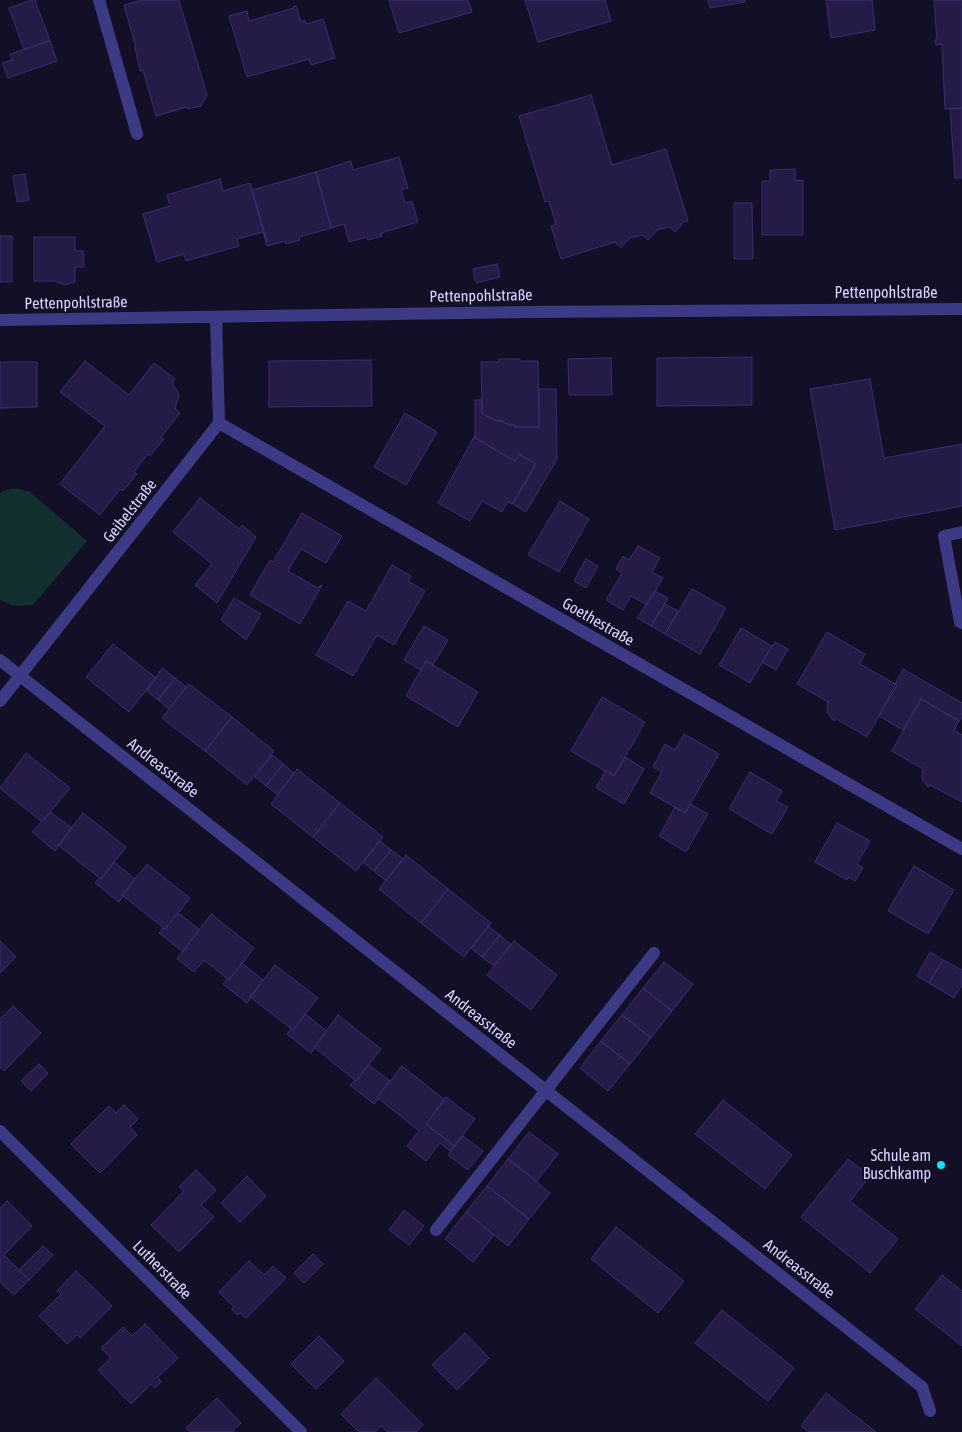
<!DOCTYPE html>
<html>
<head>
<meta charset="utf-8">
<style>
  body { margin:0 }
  canvas { display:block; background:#130f26 }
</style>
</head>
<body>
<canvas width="962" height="1432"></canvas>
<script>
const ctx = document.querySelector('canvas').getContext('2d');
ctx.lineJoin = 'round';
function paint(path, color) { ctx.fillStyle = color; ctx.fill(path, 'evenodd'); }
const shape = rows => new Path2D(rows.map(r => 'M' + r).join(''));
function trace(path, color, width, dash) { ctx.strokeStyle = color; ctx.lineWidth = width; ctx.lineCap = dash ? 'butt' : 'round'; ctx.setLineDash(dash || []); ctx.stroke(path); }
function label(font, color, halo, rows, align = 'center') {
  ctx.font = font + ' "Asap Condensed",sans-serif'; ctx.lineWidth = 4; ctx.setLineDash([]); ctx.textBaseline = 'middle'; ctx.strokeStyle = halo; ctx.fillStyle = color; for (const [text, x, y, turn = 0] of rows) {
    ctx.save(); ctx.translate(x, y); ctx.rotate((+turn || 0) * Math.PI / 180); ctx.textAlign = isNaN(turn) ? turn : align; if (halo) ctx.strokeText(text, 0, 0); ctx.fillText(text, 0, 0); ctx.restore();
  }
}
paint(shape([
  [14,488,30,492,87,541,33,605,14,606,0,600,0,493,3,491]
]), '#12302f');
const building = shape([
  [32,0,35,0,50,41,24,49,9,8,32,0],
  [143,0,179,0,207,95,201,106,188,109,187,107,156,116,143,70,140,71,135,47,136,47,124,5,143,0],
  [389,0,468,0,472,12,399,33,389,0],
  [525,0,605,0,611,21,538,42,525,0],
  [708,0,745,0,745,2,710,8,708,0],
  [826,0,872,0,875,30,831,38,826,0],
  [934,0,962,0,962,108,945,109,942,44,936,45,935,40,937,40,934,0],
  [296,6,301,22,305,20,306,24,323,19,335,58,311,65,309,59,247,77,229,16,247,11,249,21,294,8,293,7,296,6],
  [50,41,57,61,8,78,2,63,12,60,10,54,50,41],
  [591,95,612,165,666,149,688,221,684,222,675,232,669,227,657,230,648,240,642,235,630,238,621,248,615,242,561,259,551,226,556,224,549,201,545,202,519,116,591,95],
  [962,108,962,178,955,178,950,109,962,108],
  [399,157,408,188,401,190,405,203,412,201,418,222,381,233,382,236,368,240,367,237,349,242,344,224,331,228,316,172,351,161,353,170,399,157],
  [795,169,795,181,803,180,803,235,762,235,762,181,770,181,770,170,795,169],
  [316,172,331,228,299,237,300,240,286,244,285,241,267,246,252,190,316,172],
  [25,174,29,200,17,202,13,176,25,174],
  [220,179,223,191,250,183,267,241,263,232,237,239,239,246,186,261,184,254,157,262,143,214,170,206,167,195,220,179],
  [734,203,752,203,753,259,734,259,734,203],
  [0,236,12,236,12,282,0,282,0,236],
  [34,237,75,237,75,251,83,251,84,267,75,267,75,282,64,285,55,281,34,281,34,237],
  [497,264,500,277,476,283,473,269,497,264],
  [752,357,752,405,657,406,657,358,752,357],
  [611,358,612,395,569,395,568,359,611,358],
  [499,359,520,359,520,361,538,361,539,427,515,427,515,425,510,425,503,422,503,421,498,421,482,414,481,362,499,362,499,359],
  [371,360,372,406,269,407,269,361,371,360],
  [85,361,129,395,154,363,175,379,172,383,178,392,179,397,175,408,180,413,161,437,164,439,150,456,148,454,134,472,137,474,123,491,120,489,100,515,60,484,105,426,60,392,85,361],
  [0,362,37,362,37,407,0,408,0,362],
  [870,379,884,458,962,444,962,506,835,530,810,389,870,379],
  [539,389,556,389,557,459,526,512,513,504,536,464,519,454,515,461,475,438,475,400,482,400,482,414,498,421,503,421,503,422,510,425,515,425,515,427,539,427,539,389],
  [405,413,437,432,406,485,374,467,405,413],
  [474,437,515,461,519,454,536,464,512,504,508,502,502,512,482,501,470,521,438,503,474,437],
  [200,498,239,529,242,525,256,537,217,603,195,585,212,564,173,532,200,498],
  [560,501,589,519,559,572,528,555,560,501],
  [302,513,342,536,326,563,301,549,288,571,318,588,321,585,322,585,300,624,250,595,270,560,273,562,302,513],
  [638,546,660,558,652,572,663,578,647,605,631,596,623,610,606,600,622,573,616,569,623,556,629,560,638,546],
  [586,559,598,566,586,588,574,581,586,559],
  [392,565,411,576,408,581,425,591,394,645,377,635,353,676,316,655,348,601,366,611,392,565],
  [692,589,726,608,700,654,665,634,692,589],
  [655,591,668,598,651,626,637,618,655,591],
  [234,598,261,614,246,640,221,620,234,598],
  [665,604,678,611,665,634,651,626,665,604],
  [424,626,448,640,433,665,426,661,421,670,404,660,424,626],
  [741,628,772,646,750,683,719,665,741,628],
  [827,632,865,654,860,664,897,685,867,737,835,718,834,721,827,712,828,702,797,684,827,632],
  [775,642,788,649,776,670,762,662,775,642],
  [113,644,156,678,129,712,86,677,113,644],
  [426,661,478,692,458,727,406,696,426,661],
  [162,668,175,678,158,700,147,691,162,668],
  [903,669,962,703,962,717,959,721,921,699,903,730,879,716,903,669],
  [175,678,186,687,169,709,158,700,175,678],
  [189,684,232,717,205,751,162,718,189,684],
  [602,697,645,722,614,776,571,751,602,697],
  [921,699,959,721,954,730,962,735,962,802,930,785,928,787,922,779,923,769,892,751,921,699],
  [232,717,274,751,247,785,205,751,232,717],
  [684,734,719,754,685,813,650,793,662,772,653,767,665,744,675,750,684,734],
  [26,753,70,788,42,822,0,788,26,753],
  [272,755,283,764,266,786,255,777,272,755],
  [625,757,644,769,624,804,596,788,606,770,614,776,625,757],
  [283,764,294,773,278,795,266,786,283,764],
  [297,769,340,803,313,837,271,804,297,769],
  [750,772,782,791,776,801,788,807,772,834,729,809,750,772],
  [340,803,383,837,356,871,313,837,340,803],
  [690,804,708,814,686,852,659,836,675,807,685,813,690,804],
  [50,812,72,828,55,851,32,832,50,812],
  [83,813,126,847,101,879,58,845,83,813],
  [837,823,870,841,857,864,863,868,855,881,849,877,847,880,815,862,837,823],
  [380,841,391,850,374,871,363,862,380,841],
  [391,850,403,859,386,881,374,871,391,850],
  [406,855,448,889,421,923,379,889,406,855],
  [114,862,135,879,119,902,95,883,99,878,101,879,114,862],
  [147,864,190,898,165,929,122,895,147,864],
  [914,866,954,890,928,934,888,911,914,866],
  [448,889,491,923,464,957,421,923,448,889],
  [178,913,199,929,183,952,159,933,163,928,165,929,178,913],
  [211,914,254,948,229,980,204,960,194,972,177,959,211,914],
  [488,926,500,935,482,957,471,948,488,926],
  [500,935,511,945,494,966,482,957,500,935],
  [0,941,16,957,0,973,0,941],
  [514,941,557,975,531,1010,487,975,514,941],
  [930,952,943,960,929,983,917,976,930,952],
  [943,960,962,970,962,985,954,998,929,983,943,960],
  [664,962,693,984,672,1011,643,988,664,962],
  [242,963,263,980,247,1003,223,984,227,979,229,980,242,963],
  [275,965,318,998,293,1030,250,997,275,965],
  [643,988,672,1011,651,1038,622,1015,643,988],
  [13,1006,41,1033,4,1071,0,1067,0,1019,13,1006],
  [305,1014,327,1031,311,1053,287,1034,291,1029,293,1030,305,1014],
  [338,1015,381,1049,356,1081,314,1047,338,1015],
  [622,1015,651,1038,630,1064,601,1041,622,1015],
  [601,1041,630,1064,608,1091,580,1068,601,1041],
  [39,1064,48,1073,31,1091,21,1081,39,1064],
  [369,1065,390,1081,377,1097,378,1099,374,1104,350,1085,355,1080,356,1081,369,1065],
  [402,1066,445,1100,426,1124,454,1146,450,1151,440,1143,426,1161,407,1146,419,1131,377,1097,402,1066],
  [446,1097,475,1119,454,1146,426,1124,446,1097],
  [723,1100,792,1155,765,1189,695,1134,723,1100],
  [124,1105,138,1119,130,1127,137,1135,100,1173,71,1144,109,1106,116,1113,124,1105],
  [529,1132,558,1154,537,1181,508,1159,529,1132],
  [463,1136,483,1151,468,1170,448,1155,463,1136],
  [508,1159,550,1193,529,1219,487,1186,508,1159],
  [848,1159,870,1176,850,1201,898,1239,870,1273,801,1217,848,1159],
  [196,1170,216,1190,201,1205,214,1217,179,1252,151,1225,184,1191,179,1187,196,1170],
  [247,1176,266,1196,240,1222,221,1203,247,1176],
  [487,1186,529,1219,508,1246,466,1212,487,1186],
  [7,1201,32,1226,4,1255,29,1280,14,1295,0,1282,0,1208,7,1201],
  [404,1210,424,1226,409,1245,389,1230,404,1210],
  [466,1212,494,1235,473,1262,445,1239,466,1212],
  [616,1227,684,1281,658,1313,591,1259,616,1227],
  [43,1246,53,1255,29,1280,19,1270,43,1246],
  [313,1254,323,1264,304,1283,294,1273,313,1254],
  [249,1261,264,1275,273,1266,286,1278,246,1318,240,1313,237,1315,232,1309,234,1307,219,1292,249,1261],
  [76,1271,112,1306,80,1338,77,1335,67,1344,39,1316,61,1294,57,1291,76,1271],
  [942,1275,962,1291,962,1346,915,1309,942,1275],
  [722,1310,794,1368,768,1401,695,1343,722,1310],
  [145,1324,178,1358,158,1377,161,1382,155,1388,151,1384,131,1404,98,1370,111,1358,101,1348,123,1327,132,1336,145,1324],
  [465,1333,489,1358,457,1390,432,1365,465,1333],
  [319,1336,344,1361,316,1389,291,1364,319,1336],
  [376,1378,423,1425,416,1432,388,1432,381,1426,375,1432,359,1432,341,1414,376,1378],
  [826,1393,876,1432,809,1432,801,1426,826,1393],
  [217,1398,241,1423,233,1430,235,1432,190,1432,186,1428,217,1398]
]);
paint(building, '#241b47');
trace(building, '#3b2d73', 1);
trace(shape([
  [99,0,137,134],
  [0,320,526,312,962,309],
  [219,423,962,849],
  [962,532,944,536,960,622,962,623],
  [0,660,922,1387,930,1411],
  [0,701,219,423,216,317],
  [0,1131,301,1432],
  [436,1230,654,953]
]), '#3d3a85', 12);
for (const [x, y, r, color] of [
  [941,1165,5,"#00e5ff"]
]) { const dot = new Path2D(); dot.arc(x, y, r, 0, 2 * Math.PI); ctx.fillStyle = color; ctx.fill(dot); trace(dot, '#130f26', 2); }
label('16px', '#d9d4ff', '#130f26', [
  ["Pettenpohlstraße",886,293],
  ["Pettenpohlstraße",481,296,-1],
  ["Pettenpohlstraße",76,303,-1],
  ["Geibelstraße",130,511,-52],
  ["Goethestraße",598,622,30],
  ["Andreasstraße",163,768,38],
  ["Andreasstraße",481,1019,38],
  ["Andreasstraße",799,1269,38],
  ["Lutherstraße",162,1270,45]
]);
label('16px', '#d9d4ff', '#130f26', [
  ["Schule am",931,1156],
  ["Buschkamp",931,1174]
], 'right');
</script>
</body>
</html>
